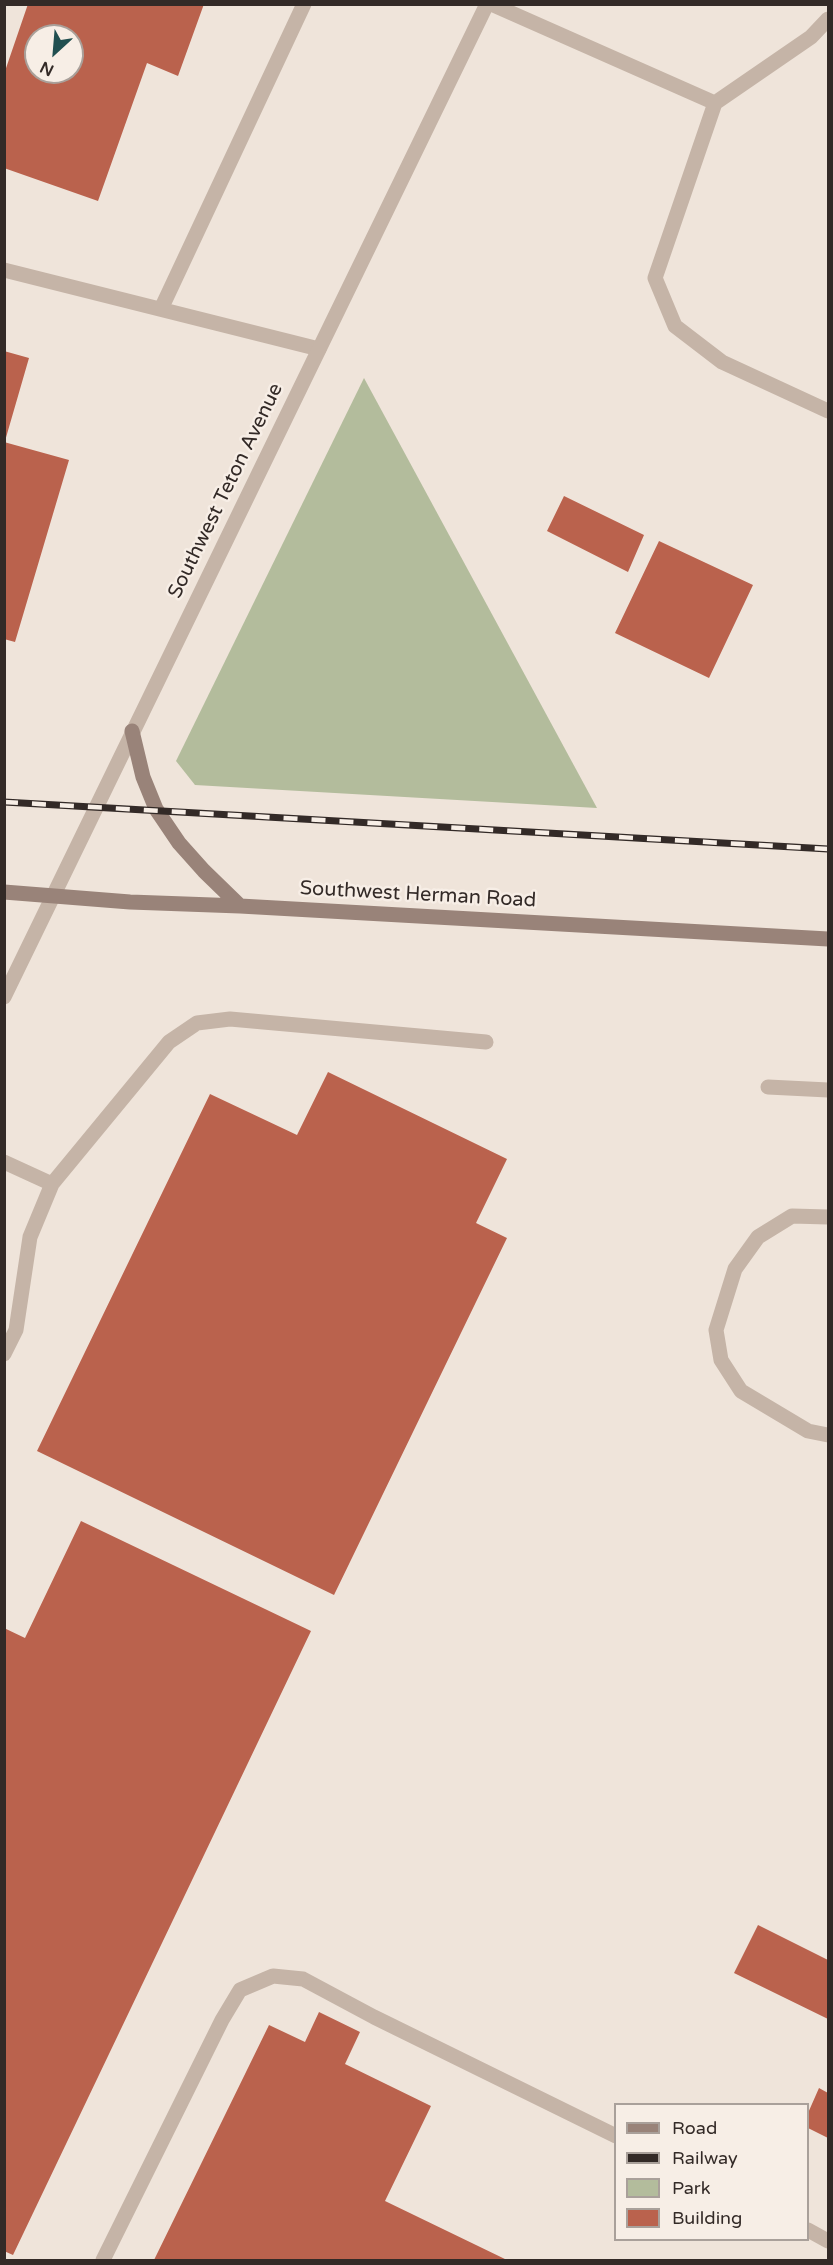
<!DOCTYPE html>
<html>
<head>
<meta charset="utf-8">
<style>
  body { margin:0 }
  #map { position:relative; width:833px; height:2265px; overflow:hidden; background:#efe4da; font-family:"Varela Round",sans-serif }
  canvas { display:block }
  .frame { position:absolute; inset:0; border:6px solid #332a27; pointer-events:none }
  .legend { position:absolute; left:614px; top:2103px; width:195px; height:138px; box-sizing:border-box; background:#f7eee6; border:2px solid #a9a09a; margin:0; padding:8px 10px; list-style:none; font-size:18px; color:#332a27 }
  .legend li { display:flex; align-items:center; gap:12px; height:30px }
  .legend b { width:30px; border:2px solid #a9a09a }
  .north { position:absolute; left:24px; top:24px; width:60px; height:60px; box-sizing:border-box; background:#f7eee6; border:2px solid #a9a09a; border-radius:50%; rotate:206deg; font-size:16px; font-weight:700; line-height:24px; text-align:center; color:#332a27 }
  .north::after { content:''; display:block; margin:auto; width:21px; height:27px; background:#214f50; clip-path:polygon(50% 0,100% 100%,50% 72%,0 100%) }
</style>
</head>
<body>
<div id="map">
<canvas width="833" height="2265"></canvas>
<div class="frame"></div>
<ul class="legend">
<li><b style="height:8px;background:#998379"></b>Road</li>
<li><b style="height:8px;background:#332a27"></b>Railway</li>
<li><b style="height:16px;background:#b3bc9c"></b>Park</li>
<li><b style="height:16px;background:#ba624d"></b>Building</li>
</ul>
<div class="north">N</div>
</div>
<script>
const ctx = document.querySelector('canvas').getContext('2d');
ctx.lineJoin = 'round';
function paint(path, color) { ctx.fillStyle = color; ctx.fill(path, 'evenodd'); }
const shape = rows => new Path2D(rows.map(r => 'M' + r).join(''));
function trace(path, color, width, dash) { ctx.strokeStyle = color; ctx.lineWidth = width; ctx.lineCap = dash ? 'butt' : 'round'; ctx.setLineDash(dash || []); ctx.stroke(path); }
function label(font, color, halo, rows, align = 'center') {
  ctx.font = font + ' "Varela Round",sans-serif'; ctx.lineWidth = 5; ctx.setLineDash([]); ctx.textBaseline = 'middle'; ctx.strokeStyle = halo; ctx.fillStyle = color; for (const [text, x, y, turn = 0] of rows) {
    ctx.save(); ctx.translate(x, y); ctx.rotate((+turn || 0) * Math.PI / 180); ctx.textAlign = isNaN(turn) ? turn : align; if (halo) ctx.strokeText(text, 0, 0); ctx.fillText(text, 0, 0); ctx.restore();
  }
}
paint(shape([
  [364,378,597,808,195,785,176,761]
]), '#b3bc9c');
paint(shape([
  [28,4,204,4,178,76,147,63,98,201,4,168,4,74],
  [36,36,72,36,72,72,36,72],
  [4,351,29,358,5,441,4,441],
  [4,442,69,460,15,642,4,639],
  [564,496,644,535,628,572,547,531],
  [659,541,753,585,709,678,615,633],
  [328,1072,507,1159,476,1223,507,1238,334,1595,37,1451,210,1094,297,1135],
  [81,1521,311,1631,13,2255,4,2251,4,1628,25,1638],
  [758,1925,828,1960,828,2019,734,1973],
  [319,2012,360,2032,345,2064,431,2106,385,2201,507,2260,154,2260,269,2025,305,2042],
  [819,2088,828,2093,828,2138,808,2128,808,2113]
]), '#ba624d');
trace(shape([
  [491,4,715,103,655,278,675,326,722,362,828,411],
  [715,103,811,37,828,19],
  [4,270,319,349],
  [161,309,304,4],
  [768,1087,828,1090],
  [4,1162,52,1184,30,1237,16,1330,4,1354],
  [52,1184,169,1042,197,1023,230,1019,486,1042],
  [828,1217,792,1216,758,1237,735,1269,716,1330,721,1360,741,1391,808,1431,828,1435],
  [808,2230,828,2241],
  [103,2260,222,2020,240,1990,273,1976,303,1979,374,2017,616,2136]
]), '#c5b4a7', 15);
trace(shape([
  [4,997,487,4]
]), '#c5b4a7', 15);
trace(shape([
  [132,731,143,777,156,809,179,843,204,871,240,906],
  [4,892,130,902,240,906,828,939]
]), '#998379', 15);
const rail = shape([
  [4,802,828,849]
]);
trace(rail, '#332a27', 7);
trace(rail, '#f7eee6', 4.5, [14]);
label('20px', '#332a27', '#f7eee6', [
  ["Southwest Teton Avenue",226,491,-64],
  ["Southwest Herman Road",418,895,3]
]);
</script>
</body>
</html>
